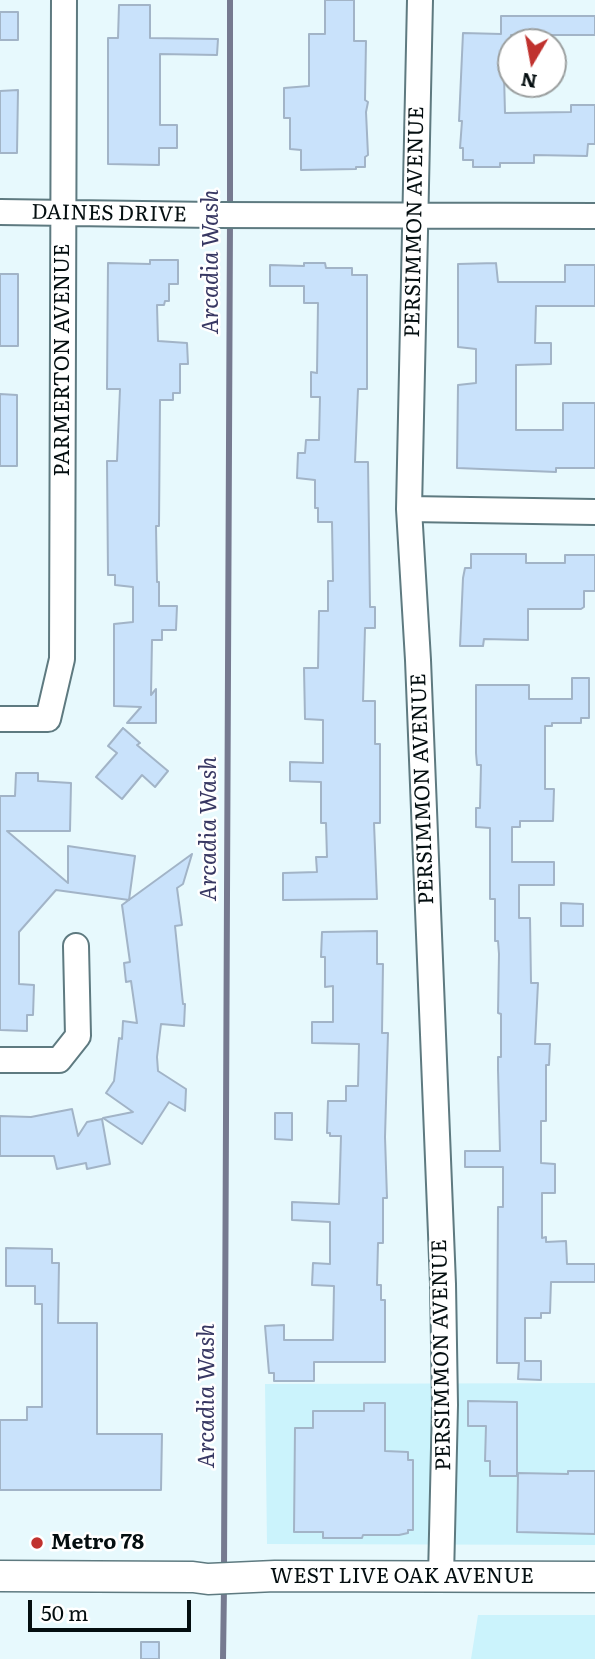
<!DOCTYPE html>
<html>
<head>
<meta charset="utf-8">
<style>
  body { margin:0 }
  #map { position:relative; width:595px; height:1659px; overflow:hidden; background:#e7f9fd; font-family:Literata,serif }
  canvas { display:block }
  .north { position:absolute; left:497px; top:28px; width:70px; height:70px; box-sizing:border-box; background:#fff; border:2px solid #9b9f9f; border-radius:50%; rotate:190deg; font-size:19px; font-weight:700; line-height:28px; text-align:center; color:#040e10 }
  .north::after { content:''; display:block; margin:auto; width:24px; height:32px; background:#c0322e; clip-path:polygon(50% 0,100% 100%,50% 72%,0 100%) }
  .scale { position:absolute; left:28px; top:1600px; width:163px; height:32px; box-sizing:border-box; border:4px solid #040e10; border-top:0; padding-left:9px; font-size:21px; line-height:24px; white-space:nowrap; color:#040e10; -webkit-text-stroke:5px #fff; paint-order:stroke }
</style>
</head>
<body>
<div id="map">
<canvas width="595" height="1659"></canvas>
<div class="north">N</div>
<div class="scale">50 m</div>
</div>
<script>
const ctx = document.querySelector('canvas').getContext('2d');
ctx.lineJoin = 'round';
function paint(path, color) { ctx.fillStyle = color; ctx.fill(path, 'evenodd'); }
const shape = rows => new Path2D(rows.map(r => 'M' + r).join(''));
function trace(path, color, width, dash) { ctx.strokeStyle = color; ctx.lineWidth = width; ctx.lineCap = dash ? 'butt' : 'round'; ctx.setLineDash(dash || []); ctx.stroke(path); }
function label(font, color, halo, rows, align = 'center') {
  ctx.font = font + ' Literata,serif'; ctx.lineWidth = 5; ctx.setLineDash([]); ctx.textBaseline = 'middle'; ctx.strokeStyle = halo; ctx.fillStyle = color; for (const [text, x, y, turn = 0] of rows) {
    ctx.save(); ctx.translate(x, y); ctx.rotate((+turn || 0) * Math.PI / 180); ctx.textAlign = isNaN(turn) ? turn : align; if (halo) ctx.strokeText(text, 0, 0); ctx.fillText(text, 0, 0); ctx.restore();
  }
}
paint(shape([
  [595,1383,595,1545,267,1544,265,1384],
  [478,1615,595,1615,595,1659,471,1659]
]), '#cbf3fc');
trace(shape([
  [230,208,230,0],
  [224,1570,230,219],
  [223,1659,224,1587]
]), '#767a90', 6);
const building = shape([
  [325,0,354,0,354,41,366,41,365,100,368,102,366,112,368,155,365,157,365,167,356,167,356,169,301,170,301,150,290,149,290,118,284,118,284,88,309,86,309,34,325,34,325,0],
  [119,5,150,5,150,38,218,39,217,55,160,54,160,125,177,125,177,148,159,148,159,165,108,164,108,38,118,38,119,5],
  [0,12,18,12,18,40,0,40,0,12],
  [501,16,595,16,595,35,511,35,511,75,504,75,505,113,571,112,571,105,595,105,595,144,588,144,587,156,534,155,534,163,500,163,500,167,473,167,473,160,463,160,463,148,460,148,462,121,459,121,463,33,501,34,501,16],
  [18,90,17,153,0,153,0,91,18,90],
  [150,260,178,260,178,284,169,284,169,301,165,301,164,305,157,305,158,341,187,343,188,364,180,364,180,393,173,393,173,400,160,400,159,526,156,526,157,582,159,582,159,606,177,606,176,630,162,630,162,640,152,640,151,695,156,689,156,723,127,723,141,707,114,706,114,624,133,622,133,587,115,585,115,575,108,575,107,461,117,461,120,389,107,389,108,263,150,264,150,260],
  [304,263,325,263,326,268,352,268,352,275,367,275,367,389,358,389,355,462,368,462,370,607,375,607,375,628,365,628,363,701,375,701,375,744,380,744,380,823,374,823,377,899,283,900,283,873,317,872,316,857,327,857,326,823,321,823,321,782,290,781,290,762,323,763,323,720,305,719,304,668,318,668,319,611,328,611,328,581,333,581,332,522,318,522,318,508,315,508,315,480,297,478,298,453,305,453,306,440,319,440,320,397,311,397,311,372,317,373,318,303,304,303,304,286,270,286,270,265,304,266,304,263],
  [496,263,498,282,565,282,565,265,595,265,595,306,536,306,535,343,551,343,551,364,516,365,516,430,563,430,563,403,595,403,595,468,556,468,556,472,457,468,458,385,476,383,476,349,458,347,458,264,496,263],
  [0,274,18,274,18,346,0,346,0,274],
  [0,394,17,395,17,466,0,466,0,394],
  [471,554,526,554,526,563,565,563,565,555,595,555,595,591,584,591,584,607,581,609,528,609,528,640,484,639,483,646,460,646,463,578,465,568,471,568,471,554],
  [572,678,589,678,589,718,581,718,581,723,552,723,552,726,545,726,545,789,554,789,553,821,520,821,520,827,512,827,512,862,554,862,554,885,519,885,519,918,530,918,531,983,538,983,535,1044,550,1044,549,1065,546,1065,546,1121,541,1121,541,1163,555,1164,555,1193,542,1193,542,1238,546,1237,546,1242,566,1241,567,1264,595,1264,595,1282,551,1282,550,1313,541,1313,541,1318,525,1318,525,1361,541,1361,541,1380,518,1379,519,1363,497,1363,498,1207,503,1207,503,1167,465,1167,465,1151,500,1151,498,1070,498,1057,501,1057,501,1014,498,1013,499,954,498,941,495,941,495,899,490,899,490,828,476,827,476,808,480,808,481,765,477,765,476,753,476,685,529,685,529,699,572,699,572,678],
  [123,728,140,743,137,745,168,771,155,787,142,775,122,799,96,777,117,753,108,746,123,728],
  [16,773,38,773,38,781,71,783,70,831,7,831,68,883,68,846,135,856,129,900,56,890,19,932,19,984,34,985,33,1015,27,1015,27,1031,0,1030,0,796,15,796,16,773],
  [192,854,183,884,177,888,182,925,175,926,183,1004,185,1004,184,1026,161,1024,157,1057,158,1071,186,1089,185,1111,169,1102,142,1144,103,1118,133,1112,106,1093,114,1081,119,1038,122,1039,123,1021,137,1023,131,981,126,982,124,963,130,962,122,905,192,854],
  [561,903,583,904,583,926,561,926,561,903],
  [377,931,377,964,383,964,382,1033,388,1033,385,1137,387,1198,383,1198,383,1243,378,1243,377,1285,381,1285,381,1300,385,1300,385,1362,314,1362,314,1381,274,1381,274,1373,269,1373,265,1326,284,1325,284,1340,333,1340,334,1286,312,1285,313,1263,330,1264,330,1222,292,1220,292,1202,339,1204,341,1136,330,1136,330,1133,327,1133,328,1101,346,1101,346,1086,358,1086,359,1044,312,1043,312,1022,333,1022,333,986,325,987,325,957,321,957,322,932,377,931],
  [72,1109,78,1136,87,1122,102,1119,110,1164,87,1169,86,1163,57,1169,54,1156,0,1156,0,1116,31,1117,72,1109],
  [275,1113,292,1113,292,1140,275,1139,275,1113],
  [6,1248,52,1249,52,1263,59,1263,58,1323,97,1323,97,1434,162,1434,161,1490,0,1490,0,1420,27,1420,27,1407,42,1407,42,1304,35,1304,35,1286,6,1286,6,1248],
  [468,1401,517,1402,517,1476,490,1476,490,1461,485,1461,486,1426,468,1426,468,1401],
  [364,1403,385,1403,385,1451,408,1452,408,1460,413,1460,413,1530,408,1530,408,1533,399,1535,363,1535,362,1538,323,1538,323,1532,294,1532,295,1428,313,1428,313,1411,364,1411,364,1403],
  [568,1471,595,1471,595,1534,517,1532,518,1473,568,1474,568,1471],
  [141,1642,159,1642,159,1659,141,1659,141,1642]
]);
paint(building, '#c9e2fb');
trace(building, '#a2b4c7', 2);
const minor = shape([
  [420,0,409,509,418,660,443,1284,445,1405,441,1577],
  [0,212,214,215,595,216],
  [409,509,595,512],
  [0,719,48,719,62,659,64,0],
  [0,1060,59,1060,78,1036,76,946]
]);
const tertiary = shape([
  [0,1576,193,1577,208,1579,275,1576,595,1577]
]);
trace(minor, '#5e7a80', 28);
trace(tertiary, '#5e7a80', 33);
trace(minor, '#fff', 24);
trace(tertiary, '#fff', 30);
for (const [x, y, r, color] of [
  [37,1543,7,"#c0322e"]
]) { const dot = new Path2D(); dot.arc(x, y, r, 0, 2 * Math.PI); ctx.fillStyle = color; ctx.fill(dot); trace(dot, '#fff', 2.5); }
label('21px', '#040e10', '#fff', [
  ["DAINES DRIVE",109,214,1],
  ["PERSIMMON AVENUE",415,222,-89],
  ["PARMERTON AVENUE",63,360,-90],
  ["PERSIMMON AVENUE",423,789,-92],
  ["PERSIMMON AVENUE",442,1355,-91],
  ["WEST LIVE OAK AVENUE",402,1577]
]);
label('bold 21px', '#040e10', '#fff', [
  ["Metro 78",51,1543]
], 'left');
label('italic 23px', '#383863', '#fff', [
  ["Arcadia Wash",211,262,-90],
  ["Arcadia Wash",209,829,-90],
  ["Arcadia Wash",207,1396,-90]
]);
</script>
</body>
</html>
